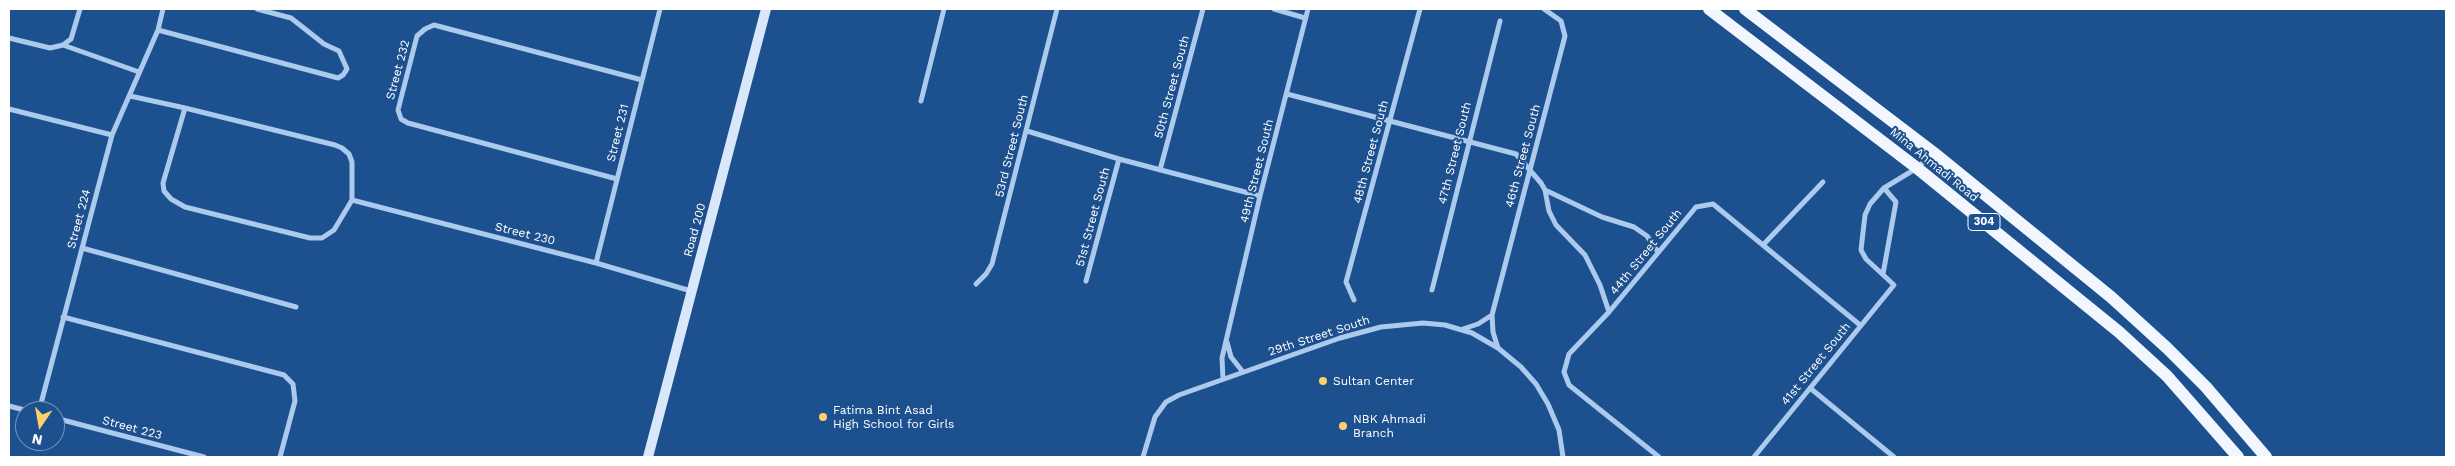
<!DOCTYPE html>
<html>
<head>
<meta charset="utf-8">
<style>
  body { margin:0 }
  #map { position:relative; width:2455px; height:466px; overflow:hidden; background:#1d508e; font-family:"Work Sans",sans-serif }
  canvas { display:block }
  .frame { position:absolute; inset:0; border:10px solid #fff; pointer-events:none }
  .north { position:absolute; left:15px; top:401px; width:50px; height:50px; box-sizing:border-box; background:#1d508e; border:1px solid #7796bb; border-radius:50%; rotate:192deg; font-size:14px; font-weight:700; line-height:20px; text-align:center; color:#fff }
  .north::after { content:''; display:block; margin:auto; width:18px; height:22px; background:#fdd06a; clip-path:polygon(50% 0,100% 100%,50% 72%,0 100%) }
</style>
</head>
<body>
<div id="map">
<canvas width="2455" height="466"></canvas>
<div class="frame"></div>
<div class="north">N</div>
</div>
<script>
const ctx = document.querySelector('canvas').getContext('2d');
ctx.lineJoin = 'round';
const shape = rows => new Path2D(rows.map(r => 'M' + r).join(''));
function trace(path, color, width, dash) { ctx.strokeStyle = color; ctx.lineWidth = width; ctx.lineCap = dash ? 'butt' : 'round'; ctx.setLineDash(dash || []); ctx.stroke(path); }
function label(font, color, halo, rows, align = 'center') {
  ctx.font = font + ' "Work Sans",sans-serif'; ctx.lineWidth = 4; ctx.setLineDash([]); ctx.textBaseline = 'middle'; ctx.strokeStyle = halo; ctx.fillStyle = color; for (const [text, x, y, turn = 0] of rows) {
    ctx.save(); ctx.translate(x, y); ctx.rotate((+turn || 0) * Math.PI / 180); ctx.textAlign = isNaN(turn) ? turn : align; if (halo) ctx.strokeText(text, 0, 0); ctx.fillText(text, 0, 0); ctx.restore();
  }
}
trace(shape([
  [1274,9,1305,18],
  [158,30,338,78,343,75,347,69,339,51,324,44,291,18,257,9],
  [9,38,50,48,63,45,71,39,80,9],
  [63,45,139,72],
  [1287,94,1516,154,1541,183,1545,190,1549,211,1556,225,1585,255,1600,285,1609,312],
  [130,96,185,108,335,145,342,148,349,154,352,162,352,200,334,230,322,238,310,238,185,207,171,199,164,191,163,183,185,108],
  [921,101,944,9],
  [9,109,112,135],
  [1027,131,1119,159,1260,196],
  [1160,170,1203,9],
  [617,179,408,123,401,119,398,110,417,36,425,29,434,25,642,80],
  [1545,190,1602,217,1634,227,1647,236,1658,252],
  [352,200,596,263,691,291],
  [1763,245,1823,182],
  [82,248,296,307],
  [596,263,660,9],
  [1883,274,1896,202,1884,188],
  [1086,281,1119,159],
  [976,284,986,274,992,264,1057,9],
  [1432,290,1500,21],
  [1354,300,1346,282,1420,9],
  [63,317,284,375,293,384,295,401,280,457],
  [1463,329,1478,324,1492,315],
  [1227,342,1231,357,1243,372],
  [1498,348,1493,332,1492,315,1565,36,1561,21,1544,9],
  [1223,379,1222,358,1260,196,1308,9],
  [1810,388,1894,457],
  [9,406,28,411],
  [39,411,112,135,158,30,163,9],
  [55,418,204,457],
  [1143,457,1155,417,1166,402,1179,395,1340,338,1381,327,1423,323,1445,325,1472,333,1498,348,1521,367,1536,384,1548,404,1559,430,1563,457],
  [1659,457,1569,385,1564,372,1569,354,1609,312,1696,207,1713,204,1860,325],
  [1754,457,1894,285,1866,259,1861,250,1865,215,1870,204,1884,188,1917,168,1933,153]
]), '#abcaed', 5);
trace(shape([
  [648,457,766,9]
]), '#d8e7fa', 10);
trace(shape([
  [1709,9,1917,168,2119,332,2167,376,2238,457],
  [1745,9,1934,153,2111,297,2167,348,2206,387,2266,457]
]), '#f2f7ff', 12);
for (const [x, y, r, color] of [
  [1323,381,5,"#fdd06a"],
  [823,417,5,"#fdd06a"],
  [1343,426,5,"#fdd06a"]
]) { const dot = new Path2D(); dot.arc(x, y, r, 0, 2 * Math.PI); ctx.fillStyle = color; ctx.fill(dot); trace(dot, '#1d508e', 2); }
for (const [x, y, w] of [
  [1984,222,32]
]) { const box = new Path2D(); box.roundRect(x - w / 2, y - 8.5, w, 17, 4); ctx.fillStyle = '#1d508e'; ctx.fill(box); trace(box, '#fff', 1); }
label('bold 11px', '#fff', null, [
  ["304",1984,222]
]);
label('12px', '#fff', '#1d508e', [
  ["Street 232",398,70,-75],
  ["50th Street South",1172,87,-75],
  ["Street 231",618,133,-76],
  ["53rd Street South",1012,146,-76],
  ["48th Street South",1371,152,-75],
  ["47th Street South",1455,153,-76],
  ["46th Street South",1523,156,-75],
  ["Mina Ahmadi Road",1934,165,39],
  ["49th Street South",1257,171,-76],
  ["51st Street South",1093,217,-75],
  ["Street 224",79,219,-75],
  ["Road 200",695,230,-75],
  ["Street 230",525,234,14],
  ["44th Street South",1646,252,-51],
  ["29th Street South",1319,336,-18],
  ["41st Street South",1816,364,-51],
  ["Street 223",132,428,15]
]);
label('12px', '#fff', '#1d508e', [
  ["Sultan Center",1333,381],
  ["Fatima Bint Asad",833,410],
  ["High School for Girls",833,424],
  ["NBK Ahmadi",1353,419],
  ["Branch",1353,433]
], 'left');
</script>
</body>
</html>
